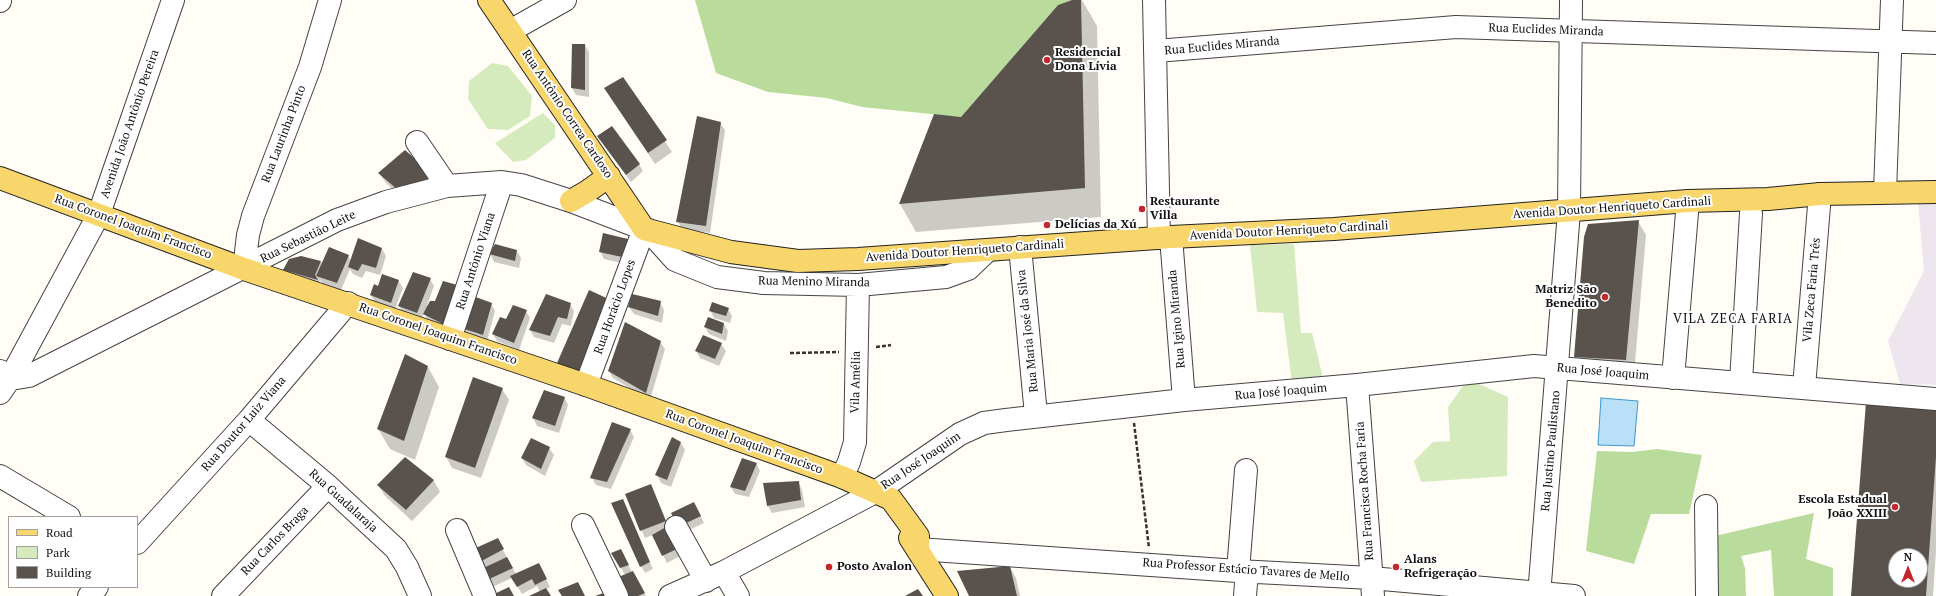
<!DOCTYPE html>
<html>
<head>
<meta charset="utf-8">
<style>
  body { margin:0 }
  #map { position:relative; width:1936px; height:596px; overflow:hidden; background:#fffdf5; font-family:"PT Serif",serif }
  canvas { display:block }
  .legend { position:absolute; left:8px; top:516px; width:130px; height:72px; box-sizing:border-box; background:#fff; border:1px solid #a0a0a0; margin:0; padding:5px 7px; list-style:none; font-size:12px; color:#111 }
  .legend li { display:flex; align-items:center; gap:8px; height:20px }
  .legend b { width:20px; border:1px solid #a0a0a0 }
  .north { position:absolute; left:1888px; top:548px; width:40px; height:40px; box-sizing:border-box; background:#fff; border:1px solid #a0a0a0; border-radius:50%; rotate:0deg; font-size:11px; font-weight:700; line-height:16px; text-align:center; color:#111 }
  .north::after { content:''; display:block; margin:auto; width:14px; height:18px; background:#c4262e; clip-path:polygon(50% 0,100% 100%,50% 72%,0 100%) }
</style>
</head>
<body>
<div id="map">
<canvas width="1936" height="596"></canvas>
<ul class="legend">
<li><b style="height:5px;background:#f9d66b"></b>Road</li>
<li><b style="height:11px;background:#d5ebbd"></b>Park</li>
<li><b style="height:11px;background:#5a524d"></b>Building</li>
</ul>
<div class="north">N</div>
</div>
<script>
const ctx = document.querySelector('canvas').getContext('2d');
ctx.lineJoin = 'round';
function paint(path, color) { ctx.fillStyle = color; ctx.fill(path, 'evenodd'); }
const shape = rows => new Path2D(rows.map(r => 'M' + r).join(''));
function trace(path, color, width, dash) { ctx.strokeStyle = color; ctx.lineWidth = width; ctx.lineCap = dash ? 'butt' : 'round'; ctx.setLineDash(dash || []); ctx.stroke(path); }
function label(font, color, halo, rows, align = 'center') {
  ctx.font = font + ' "PT Serif",serif'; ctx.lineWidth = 4; ctx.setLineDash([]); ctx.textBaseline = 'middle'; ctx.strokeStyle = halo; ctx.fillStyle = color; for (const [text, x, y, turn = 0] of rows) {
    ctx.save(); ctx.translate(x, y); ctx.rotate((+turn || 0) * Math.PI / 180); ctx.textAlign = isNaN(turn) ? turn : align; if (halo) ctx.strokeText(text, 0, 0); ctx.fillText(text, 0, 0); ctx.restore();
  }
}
paint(shape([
  [1918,202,1936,203,1936,385,1900,384,1888,341,1924,271]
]), '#eee6ef');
paint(shape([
  [492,63,508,66,532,96,530,116,508,130,488,129,468,99,469,81],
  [543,113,555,125,555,138,526,160,513,162,495,143],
  [1294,244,1301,333,1312,333,1324,382,1292,383,1283,313,1257,312,1250,245],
  [1468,379,1508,397,1507,476,1421,482,1414,461,1433,442,1450,441,1448,407]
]), '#d5ebbd');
paint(shape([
  [695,0,1072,0,1058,5,961,117,862,107,827,98,768,92,716,73],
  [1657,449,1702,455,1689,514,1651,514,1634,564,1586,551,1597,451,1632,452],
  [1814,513,1806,559,1833,568,1833,596,1774,596,1771,550,1741,556,1745,568,1746,596,1714,596,1715,536]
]), '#b9dc9c');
const water = shape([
  [1601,398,1638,401,1634,446,1598,445,1601,398]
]);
paint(water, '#b9e0f7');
trace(water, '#3f96cf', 1);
paint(shape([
  [1074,0,1082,0,1097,26,1101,217,916,232,900,204,935,115,961,118],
  [585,45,589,52,589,97,576,95,572,88],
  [623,79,672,152,655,164,605,89],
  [698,117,720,123,725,130,710,233,682,229,678,222],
  [598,136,639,164,643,171,631,182],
  [379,173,434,177,405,200,386,183],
  [1638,221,1646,235,1634,374,1583,371,1575,357],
  [627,240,631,247,626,264,604,259,600,251],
  [495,245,517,251,521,258,519,268,494,262,490,254],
  [382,249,386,256,380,275,366,271,362,278,353,274,350,269,341,290,322,283,320,280,319,283,288,277,284,270,301,257,321,262,322,264,348,256,351,261],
  [430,279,434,286,427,305,428,306,430,302,451,333,429,322,424,313,421,319,403,313,399,306],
  [398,280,403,288,395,309,375,303,371,295,378,287],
  [660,302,664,310,662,323,634,314,629,307],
  [491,304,495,311,487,341,466,335,462,327],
  [570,304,574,311,571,326,562,324,554,343,534,337,530,330],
  [728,309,732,316,730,323,714,318,710,310],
  [526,311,530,318,519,350,497,341,493,334,507,320],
  [724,324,728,331,726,341,709,334,705,327],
  [660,342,665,349,650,400,613,378,609,371],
  [721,344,726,351,719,366,700,358,696,351],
  [428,367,439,387,415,460,390,449,378,429],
  [502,389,509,400,481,478,452,468,446,457],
  [564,397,568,405,559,433,537,426,533,418],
  [1936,407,1936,551,1933,596,1852,596],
  [1896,556,1920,556,1920,580,1896,580],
  [630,430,634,437,611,489,596,485,592,478],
  [672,439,681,443,685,450,671,487,661,483,657,475],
  [549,448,554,455,545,476,526,465,522,458],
  [406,458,434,481,440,492,412,521,385,496,378,485],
  [756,463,760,471,749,497,735,494,731,487],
  [798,482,802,490,805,507,772,513,768,506],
  [650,485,680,556,667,563,653,535,645,538,626,495],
  [626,508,653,569,645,573,641,566],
  [698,510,704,523,683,533,679,526],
  [497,539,516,574,542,571,550,587,546,589,550,596,531,596,540,592,537,586,522,594,512,578,490,588,475,564],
  [613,554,624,558,646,596,626,596,625,575],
  [1010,567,1016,578,1020,596,971,596]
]), '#0003');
paint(shape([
  [1072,0,1081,0,1085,188,899,204,934,114,961,117,1058,5],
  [572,44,585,44,585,90,571,88],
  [623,77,667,140,648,153,604,88],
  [697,116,721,122,706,226,676,222],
  [612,126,640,164,626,175,597,136],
  [405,150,435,176,398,190,378,173],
  [1639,220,1626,360,1574,357,1584,237,1588,224],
  [603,233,628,239,622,257,599,252],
  [358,238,382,248,376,268,362,264,358,271,348,267],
  [495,244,517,250,515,261,489,254],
  [329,247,349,255,337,283,316,276],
  [301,256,321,261,315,275,318,280,283,270,289,259],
  [413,272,431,278,417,313,398,306],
  [382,274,399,280,391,303,370,295,374,284,378,286],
  [443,281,461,286,447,326,423,314,430,301,435,301],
  [589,290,613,301,578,372,557,363],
  [546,294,571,303,567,319,558,317,550,336,529,330],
  [632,294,661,301,658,316,628,307],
  [473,296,492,303,483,335,461,328],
  [712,302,729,308,726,316,709,311],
  [513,305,527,310,514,343,492,334,500,317,506,319],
  [708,317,724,323,722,334,704,327],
  [625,322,661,341,646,393,608,371],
  [703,335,722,343,715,359,695,351],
  [405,354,428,366,404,441,377,429],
  [473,377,503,388,475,468,445,457],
  [544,390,565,397,555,426,532,418],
  [1866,402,1936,406,1936,457,1926,596,1851,596],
  [1896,556,1920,556,1920,580,1896,580],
  [612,422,631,429,607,482,590,478],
  [672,437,681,442,667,480,655,475],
  [531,438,550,447,541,469,521,458],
  [405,457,434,480,406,510,377,485],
  [742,458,757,463,745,491,730,487],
  [799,481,801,500,767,506,763,483],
  [651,484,666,521,640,531,625,494],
  [623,499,650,562,640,567,611,503],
  [694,502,701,516,678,527,671,513],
  [666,527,677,549,662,556,652,535],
  [498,538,504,549,474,565,469,551],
  [621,549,629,565,620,568,611,553],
  [507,557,513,568,485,581,479,570],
  [539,563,547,579,535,585,532,579,517,587,510,576],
  [1010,566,1017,596,969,596,957,571],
  [633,571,645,593,638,596,625,596,616,578],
  [578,582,585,596,562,596,558,590],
  [509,587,514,596,490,596],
  [546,588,551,596,529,596],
  [918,589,923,596,905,596],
  [609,591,611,596,595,596]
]), '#5a524d');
const minor = shape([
  [1154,0,1159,238],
  [0,1,0,0],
  [510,31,565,0],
  [1156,51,1456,27,1936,43],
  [417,142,447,186],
  [1885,192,1892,0],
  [648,230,675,260,717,277,764,283,858,285,946,277,968,269,988,250],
  [1171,237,1184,400],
  [1020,247,1036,415],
  [244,269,248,235,253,216,310,67,330,0],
  [450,339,502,182],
  [0,371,11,377,17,378,29,376,337,220,386,202,447,186,502,182,521,185,571,201,644,229,586,385],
  [1673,378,1688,201],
  [1741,382,1751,213],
  [1357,385,1373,596],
  [1804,387,1820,194],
  [0,393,11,377,99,214,173,0],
  [249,420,328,486,396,549,407,567,420,596],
  [0,476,69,517],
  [842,477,849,462,855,442,858,285],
  [1706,506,1707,596],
  [583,525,617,596],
  [676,527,706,581],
  [457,530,485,596],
  [137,543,249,420,348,303],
  [918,549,1238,571,1371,578,1574,596],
  [1238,571,1246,470],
  [724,572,738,596],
  [89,596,97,587],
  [223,596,328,486],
  [670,596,724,572,877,491,960,434,984,423,1006,420,1184,400,1357,385,1534,366,1936,399],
  [1245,596,1247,571],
  [1539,596,1569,211,1571,0]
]);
const major = shape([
  [489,0,644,229,731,252,798,261,858,259,1171,237,1334,229,1688,201,1768,199,1820,194,1936,192],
  [0,178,244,269,586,385,842,477,891,499,918,536,918,549],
  [571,201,588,191,609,176],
  [910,538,947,596]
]);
trace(minor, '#444', 24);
trace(major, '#222', 24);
trace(shape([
  [876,347,891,345],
  [790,353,839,352],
  [1134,423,1149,548]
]), '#333', 2.5, [4, 2]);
trace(minor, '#fff', 22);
trace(major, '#f9d66b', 22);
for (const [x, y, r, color] of [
  [1047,60,4,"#c4262e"],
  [1142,209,4,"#c4262e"],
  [1047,225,4,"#c4262e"],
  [1605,297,4,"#c4262e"],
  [1895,507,4,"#c4262e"],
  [829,567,4,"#c4262e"],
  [1396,567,4,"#c4262e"]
]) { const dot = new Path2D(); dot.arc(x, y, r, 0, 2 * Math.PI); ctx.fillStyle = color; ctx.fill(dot); trace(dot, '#fff', 1.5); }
label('12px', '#111', '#fff', [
  ["Rua Euclides Miranda",1546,30,2],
  ["Rua Euclides Miranda",1222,46,-5],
  ["Rua Antônio Correa Cardoso",567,114,56],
  ["Avenida João Antônio Pereira",130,124,-71],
  ["Rua Laurinha Pinto",284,134,-69],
  ["Avenida Doutor Henriqueto Cardinali",1612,208,-4],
  ["Rua Coronel Joaquim Francisco",133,227,20],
  ["Avenida Doutor Henriqueto Cardinali",1289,231,-3],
  ["Rua Sebastião Leite",308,237,-26],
  ["Avenida Doutor Henriqueto Cardinali",965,251,-4],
  ["Rua Antônio Viana",476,261,-72],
  ["Rua Menino Miranda",814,282,1],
  ["Vila Zeca Faria Três",1812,290,-85],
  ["Rua Horácio Lopes",615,307,-70],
  ["Rua Igino Miranda",1177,319,-95],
  ["Rua Maria José da Silva",1028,331,-96],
  ["Rua Coronel Joaquim Francisco",438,334,19],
  ["Rua José Joaquim",1603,372,5],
  ["Vila Amélia",856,382,-89],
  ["Rua José Joaquim",1281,392,-5],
  ["Rua Doutor Luiz Viana",244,424,-49],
  ["Rua Coronel Joaquim Francisco",744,442,20],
  ["Rua Justino Paulistano",1551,451,-85],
  ["Rua José Joaquim",921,461,-34],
  ["Rua Francisca Rocha Faria",1365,491,-94],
  ["Rua Guadalaraja",343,501,42],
  ["Rua Carlos Braga",275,541,-46],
  ["Rua Professor Estácio Tavares de Mello",1246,570,4]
]);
label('bold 12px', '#111', '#fff', [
  ["Residencial",1055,53],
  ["Dona Lívia",1055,67],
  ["Restaurante",1150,202],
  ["Villa",1150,216],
  ["Delícias da Xú",1055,225],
  ["Matriz São",1597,290,"right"],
  ["Benedito",1597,304,"right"],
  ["Escola Estadual",1887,500,"right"],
  ["João XXIII",1887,514,"right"],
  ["Alans",1404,560],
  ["Refrigeração",1404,574],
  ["Posto Avalon",837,567]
], 'left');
ctx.letterSpacing = '1px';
label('13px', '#111', '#fff', [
  ["VILA ZECA FARIA",1733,319]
]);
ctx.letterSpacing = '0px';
</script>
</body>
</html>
